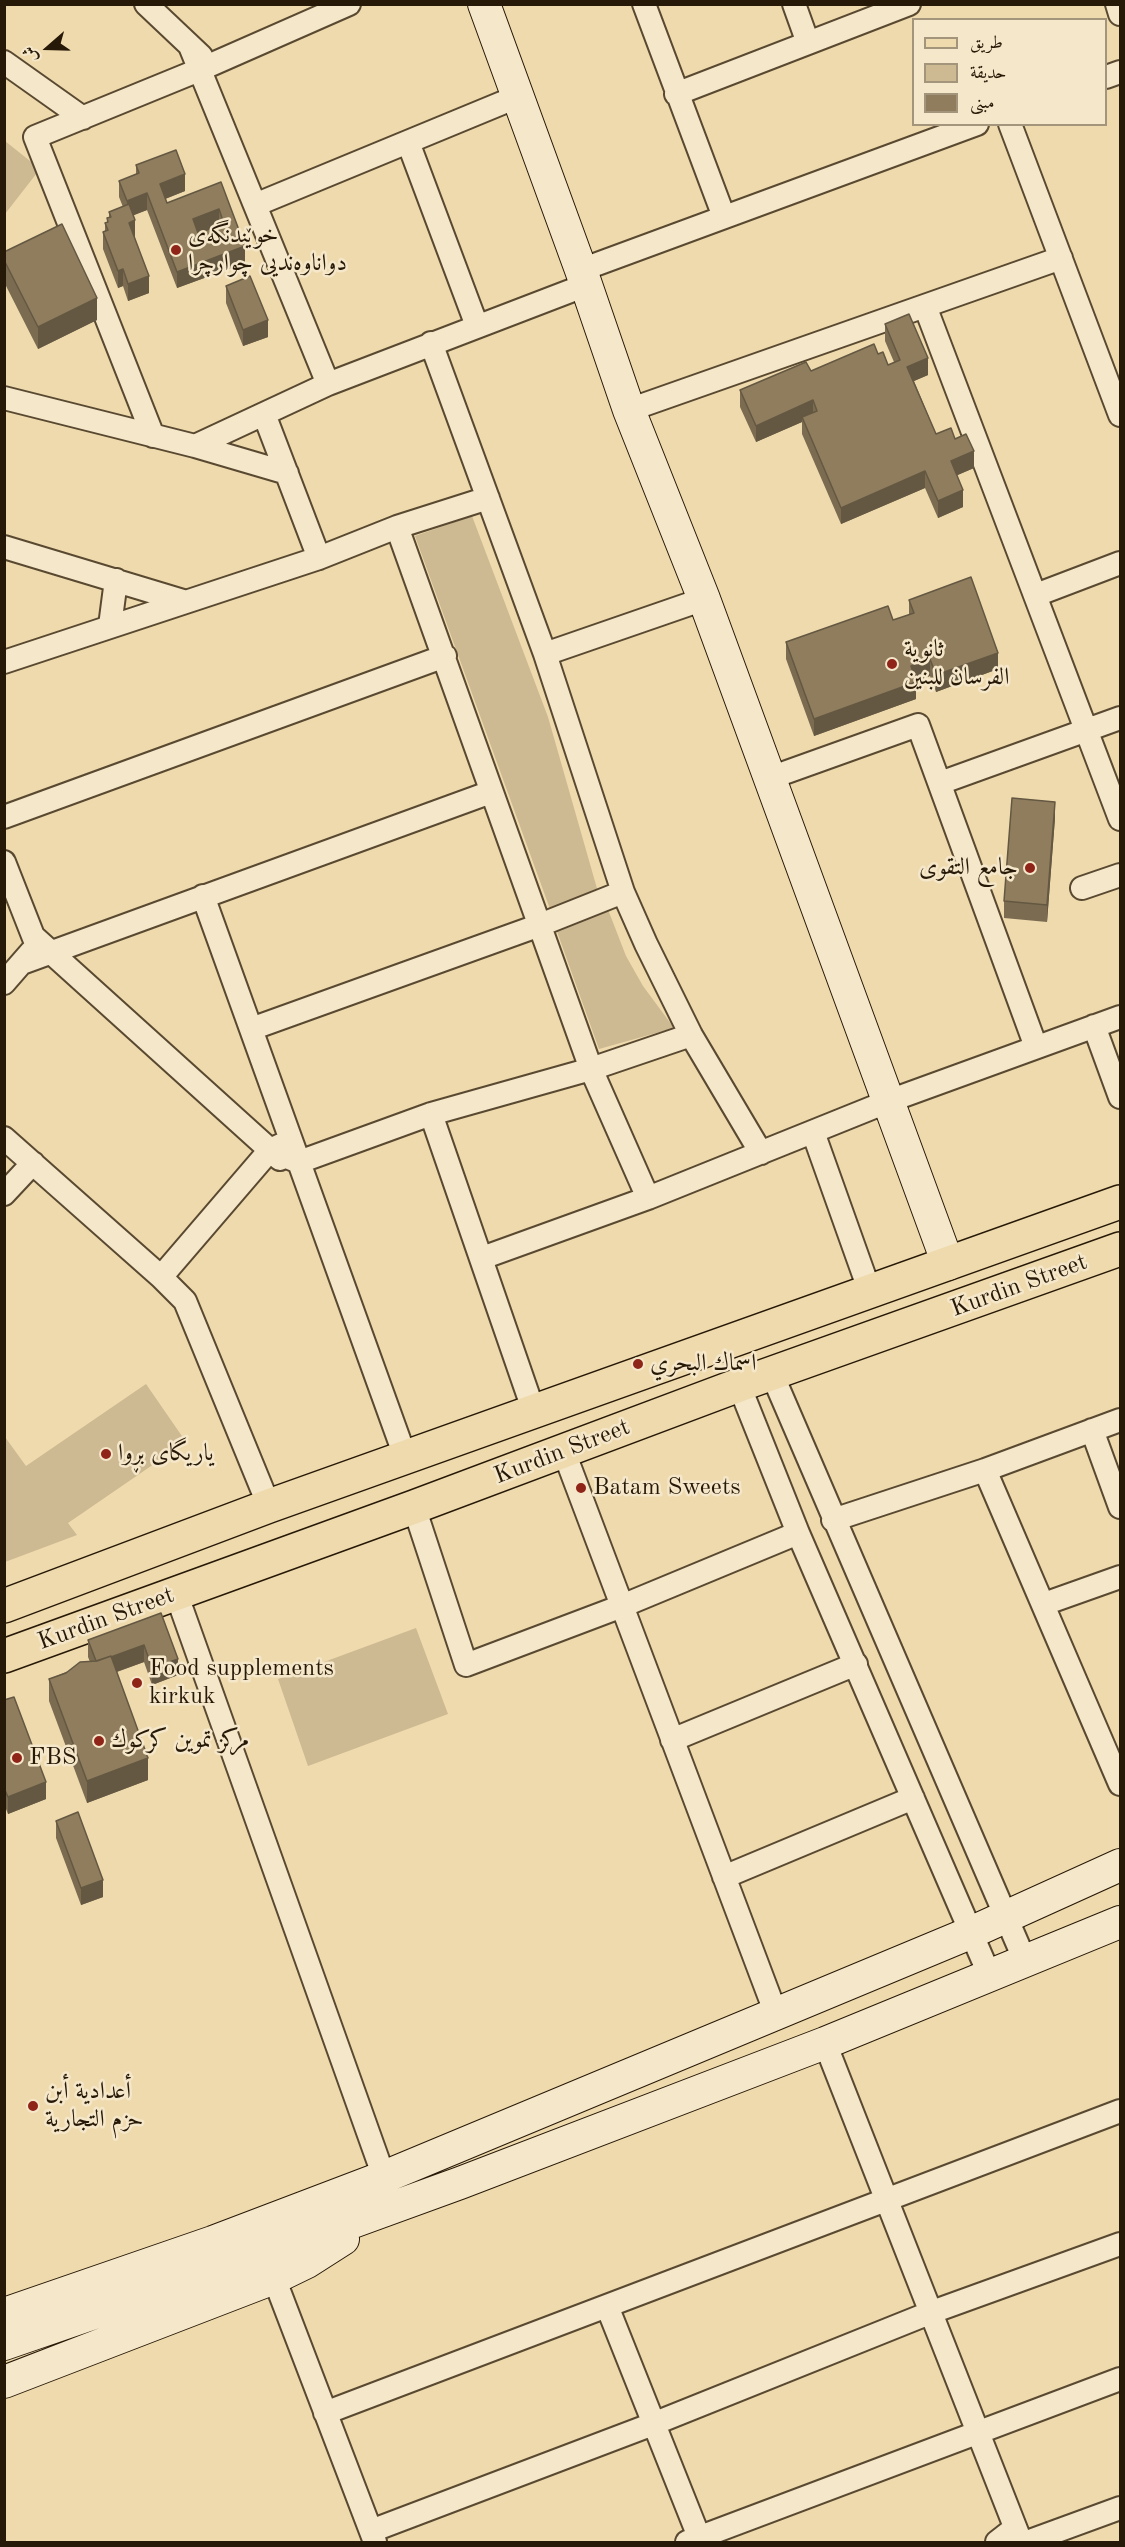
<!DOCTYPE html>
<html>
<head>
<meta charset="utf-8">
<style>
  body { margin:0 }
  #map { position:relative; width:1125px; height:2547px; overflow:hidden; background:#efdaae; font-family:"Old Standard TT",Amiri,serif }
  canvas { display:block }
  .frame { position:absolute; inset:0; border:6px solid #271907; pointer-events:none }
  .legend { position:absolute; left:912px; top:18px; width:195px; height:108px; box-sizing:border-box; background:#f5e7ca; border:2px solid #a3957c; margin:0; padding:8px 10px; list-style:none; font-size:18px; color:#271907 }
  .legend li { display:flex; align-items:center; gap:12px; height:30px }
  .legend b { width:30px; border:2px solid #a3957c }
  .north { position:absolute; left:18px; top:18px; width:60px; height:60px; -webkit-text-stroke:4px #f5e7ca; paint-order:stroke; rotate:250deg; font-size:16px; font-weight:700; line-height:24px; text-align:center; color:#271907 }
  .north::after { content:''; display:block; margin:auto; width:21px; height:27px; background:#271907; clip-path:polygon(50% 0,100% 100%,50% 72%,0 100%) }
</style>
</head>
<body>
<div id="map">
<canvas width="1125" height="2547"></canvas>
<div class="frame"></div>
<ul class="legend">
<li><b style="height:8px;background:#efdaae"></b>طريق</li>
<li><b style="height:16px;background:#cdb992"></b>حديقة</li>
<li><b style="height:16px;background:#8f7d5e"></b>مبنى</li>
</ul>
<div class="north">ش</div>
</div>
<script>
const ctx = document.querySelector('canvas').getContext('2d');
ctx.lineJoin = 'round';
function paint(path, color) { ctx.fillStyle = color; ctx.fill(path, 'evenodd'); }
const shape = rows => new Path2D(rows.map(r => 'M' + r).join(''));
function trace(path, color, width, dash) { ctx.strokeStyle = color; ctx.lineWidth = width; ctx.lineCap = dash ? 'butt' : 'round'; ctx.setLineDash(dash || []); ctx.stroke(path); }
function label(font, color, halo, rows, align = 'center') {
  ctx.font = font + ' "Old Standard TT",Amiri,serif'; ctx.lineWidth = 5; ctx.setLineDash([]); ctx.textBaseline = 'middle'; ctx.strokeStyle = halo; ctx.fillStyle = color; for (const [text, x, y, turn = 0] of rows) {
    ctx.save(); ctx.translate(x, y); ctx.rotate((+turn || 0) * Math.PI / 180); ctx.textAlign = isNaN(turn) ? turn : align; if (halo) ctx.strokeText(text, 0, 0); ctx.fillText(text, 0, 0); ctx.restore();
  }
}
paint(shape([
  [5,141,40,169,5,214],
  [472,516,548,717,598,892,550,909,415,536],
  [607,907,626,956,643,986,674,1028,599,1049,555,926],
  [146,1384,186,1442,68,1523,77,1535,5,1562,5,1437,26,1466],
  [416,1628,448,1714,308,1766,278,1679]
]), '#cdb992');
const street = shape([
  [146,4,201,56],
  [644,4,724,217],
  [794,4,808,43],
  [1117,4,1120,14],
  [190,46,328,384],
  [4,62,83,118],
  [1106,77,1120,72],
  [676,94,909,4],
  [1010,124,1120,415],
  [408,142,477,326],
  [255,205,519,96],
  [581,270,977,124],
  [925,306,1120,819],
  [431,343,545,654,623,892,646,944,691,1035,761,1153],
  [4,398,195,446,287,473],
  [629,410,1061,258],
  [264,414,319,558],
  [153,436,35,137,199,70,349,4],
  [195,446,328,384,586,285],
  [397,527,591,1069,648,1198],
  [4,547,183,601],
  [1036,595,1120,563],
  [110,626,116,580],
  [545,654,704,599],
  [4,662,319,558,397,527,488,498],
  [770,778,918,725,1036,1047],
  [940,783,1120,718],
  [4,817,445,656],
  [4,862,39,951],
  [1082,888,1120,875],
  [203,896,406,1459],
  [34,937,280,1159],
  [22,963,491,792],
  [4,983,31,952],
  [1094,1026,1120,1097],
  [251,1029,540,925,623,892],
  [431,1114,534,1412],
  [813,1132,870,1292],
  [4,1138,161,1277,185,1301,269,1506],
  [270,1150,299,1162,431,1114,591,1069,691,1035],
  [4,1194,33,1163],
  [482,1258,648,1198,889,1101,1120,1017],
  [161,1277,270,1150,283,1144],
  [772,1374,1025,1961],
  [739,1385,798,1533,989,1974],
  [1092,1430,1120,1507],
  [564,1452,776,2014],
  [985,1470,1120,1784],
  [414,1507,466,1665,622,1606,798,1533],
  [833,1520,985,1470,1120,1420],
  [176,1593,384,2177],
  [1044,1604,1120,1577],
  [672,1740,856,1664],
  [724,1877,913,1798],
  [825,2043,1021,2542],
  [274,2278,375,2542],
  [607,2306,701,2542],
  [325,2413,1120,2111],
  [371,2531,653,2424,932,2312,1120,2244],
  [687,2542,1120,2379],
  [997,2542,1015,2528],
  [1027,2542,1120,2508]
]);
const secondary = shape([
  [484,4,581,270,629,410,704,599,948,1264],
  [4,2314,213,2242,384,2177,970,1933,1120,1865],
  [4,2344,262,2255,460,2183,825,2043,1120,1922],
  [4,2382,274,2278,307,2262,343,2239]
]);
const primary = shape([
  [4,1606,269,1506,1120,1202],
  [4,1656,414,1507,739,1385,1120,1249]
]);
trace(street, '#594931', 26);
trace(secondary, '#271907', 34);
trace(primary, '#271907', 36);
trace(street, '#f5e7ca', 22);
trace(secondary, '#f5e7ca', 32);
trace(primary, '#efdaae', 33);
paint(shape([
  [136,165,185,191,165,199,167,203,221,182,245,263,177,288,147,210,133,215,135,237,134,238,149,293,128,301,123,286,118,288,103,249,103,232,105,232,105,223,107,223,107,218,109,217,109,212,123,207,119,197,119,181,136,174],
  [4,252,97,320,38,349,4,282],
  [226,286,268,337,243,346,226,303],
  [885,324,928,375,914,381,936,434,955,439,974,468,957,475,963,507,938,518,925,488,841,524,802,434,802,422,756,442,740,407,740,390,878,354,888,365,894,362,885,341],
  [909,600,998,669,936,692,930,676,916,681,916,699,814,736,786,659,786,642,893,620,909,615],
  [1055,818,1047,922,1004,918,1004,901],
  [161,1613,178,1675,152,1685,144,1662,117,1672,148,1780,87,1803,49,1701,49,1679,90,1662,88,1657,88,1640],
  [4,1700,46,1799,8,1814,4,1804],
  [56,1821,103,1897,81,1905,56,1838]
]), '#7b6c51');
paint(shape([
  [185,174,185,191,160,201,160,184],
  [147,193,147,210,127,218,127,201],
  [219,209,219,226,193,236,193,219],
  [135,220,135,237,129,240,129,223],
  [245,246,245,263,177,288,177,272],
  [123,269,123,286,118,288,118,271],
  [149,276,149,293,128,301,128,284],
  [97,298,97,320,38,349,38,327],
  [268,320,268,337,243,346,243,330],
  [928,358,928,375,907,384,907,367],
  [813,400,813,417,802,417,802,422,756,442,756,426],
  [974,451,974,468,951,478,951,461],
  [925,471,925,488,841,524,841,508],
  [963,490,963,507,938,518,938,501],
  [998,653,998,669,936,692,936,675],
  [930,659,930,676,911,683,911,666],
  [916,682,916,699,814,736,814,719],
  [1055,802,1055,818,1047,922,1047,905],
  [144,1645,144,1662,96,1679,96,1663],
  [178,1659,178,1675,152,1685,152,1668],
  [148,1758,148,1780,87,1803,87,1781],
  [46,1782,46,1799,8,1814,8,1797],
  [103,1880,103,1897,81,1905,81,1888]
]), '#645842');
const building = shape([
  [176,150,185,174,160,184,167,203,221,182,245,246,177,272,147,193,127,201,119,181,139,173,136,165,176,150],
  [219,209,224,224,198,233,193,219,219,209],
  [129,204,135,220,129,223,149,276,128,284,123,269,118,271,103,232,108,230,105,223,108,222,107,218,111,217,109,212,129,204],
  [62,224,97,298,38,327,4,260,4,252,62,224],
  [250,276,268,320,243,330,226,286,250,276],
  [909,314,928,358,907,367,936,434,951,428,955,439,966,434,974,451,951,461,963,490,938,501,925,471,841,508,802,417,817,411,813,400,756,426,740,390,806,362,811,371,874,344,878,354,883,352,888,365,900,360,885,324,909,314],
  [971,577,998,653,936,675,930,659,911,666,916,682,814,719,786,642,888,606,893,620,914,613,909,600,971,577],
  [1012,798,1055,802,1047,905,1004,901,1012,798],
  [161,1613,178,1659,152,1668,144,1645,111,1657,111,1656,96,1661,88,1640,161,1613],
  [111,1656,148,1758,87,1781,49,1679,66,1673,80,1662,97,1661,111,1656],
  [14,1697,46,1782,8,1797,4,1788,4,1700,14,1697],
  [78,1812,103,1880,81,1888,56,1821,78,1812]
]);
paint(building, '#8f7d5e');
trace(building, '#645842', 1.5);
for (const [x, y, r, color] of [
  [176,250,6,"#8f2418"],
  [892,664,6,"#8f2418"],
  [1030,868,6,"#8f2418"],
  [638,1364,6,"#8f2418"],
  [106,1454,6,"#8f2418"],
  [581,1488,6,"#8f2418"],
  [137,1683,6,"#8f2418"],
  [99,1741,6,"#8f2418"],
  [17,1758,6,"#8f2418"],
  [33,2106,6,"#8f2418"]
]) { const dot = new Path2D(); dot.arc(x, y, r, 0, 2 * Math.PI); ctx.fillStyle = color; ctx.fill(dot); trace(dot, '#f5e7ca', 2); }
label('24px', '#271907', '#f5e7ca', [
  ["خوێندنگەی",188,236],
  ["دواناوەندیی چوارچرا",188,264],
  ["ثانوية",904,650],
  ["الفرسان للبنين",904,678],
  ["جامع التقوى",1018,868,"right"],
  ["اسماك البحري",650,1364],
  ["یاریگای بڕوا",118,1454],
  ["Batam Sweets",593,1488],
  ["Food supplements",149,1669],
  ["kirkuk",149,1697],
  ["مركز تموين كركوك",111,1741],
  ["FBS",29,1758],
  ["أعدادية أبن",45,2092],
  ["حزم التجارية",45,2120]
], 'left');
label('24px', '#271907', '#f5e7ca', [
  ["Kurdin Street",1019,1286,-20],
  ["Kurdin Street",562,1452,-21],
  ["Kurdin Street",106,1619,-20]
]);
</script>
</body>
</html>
